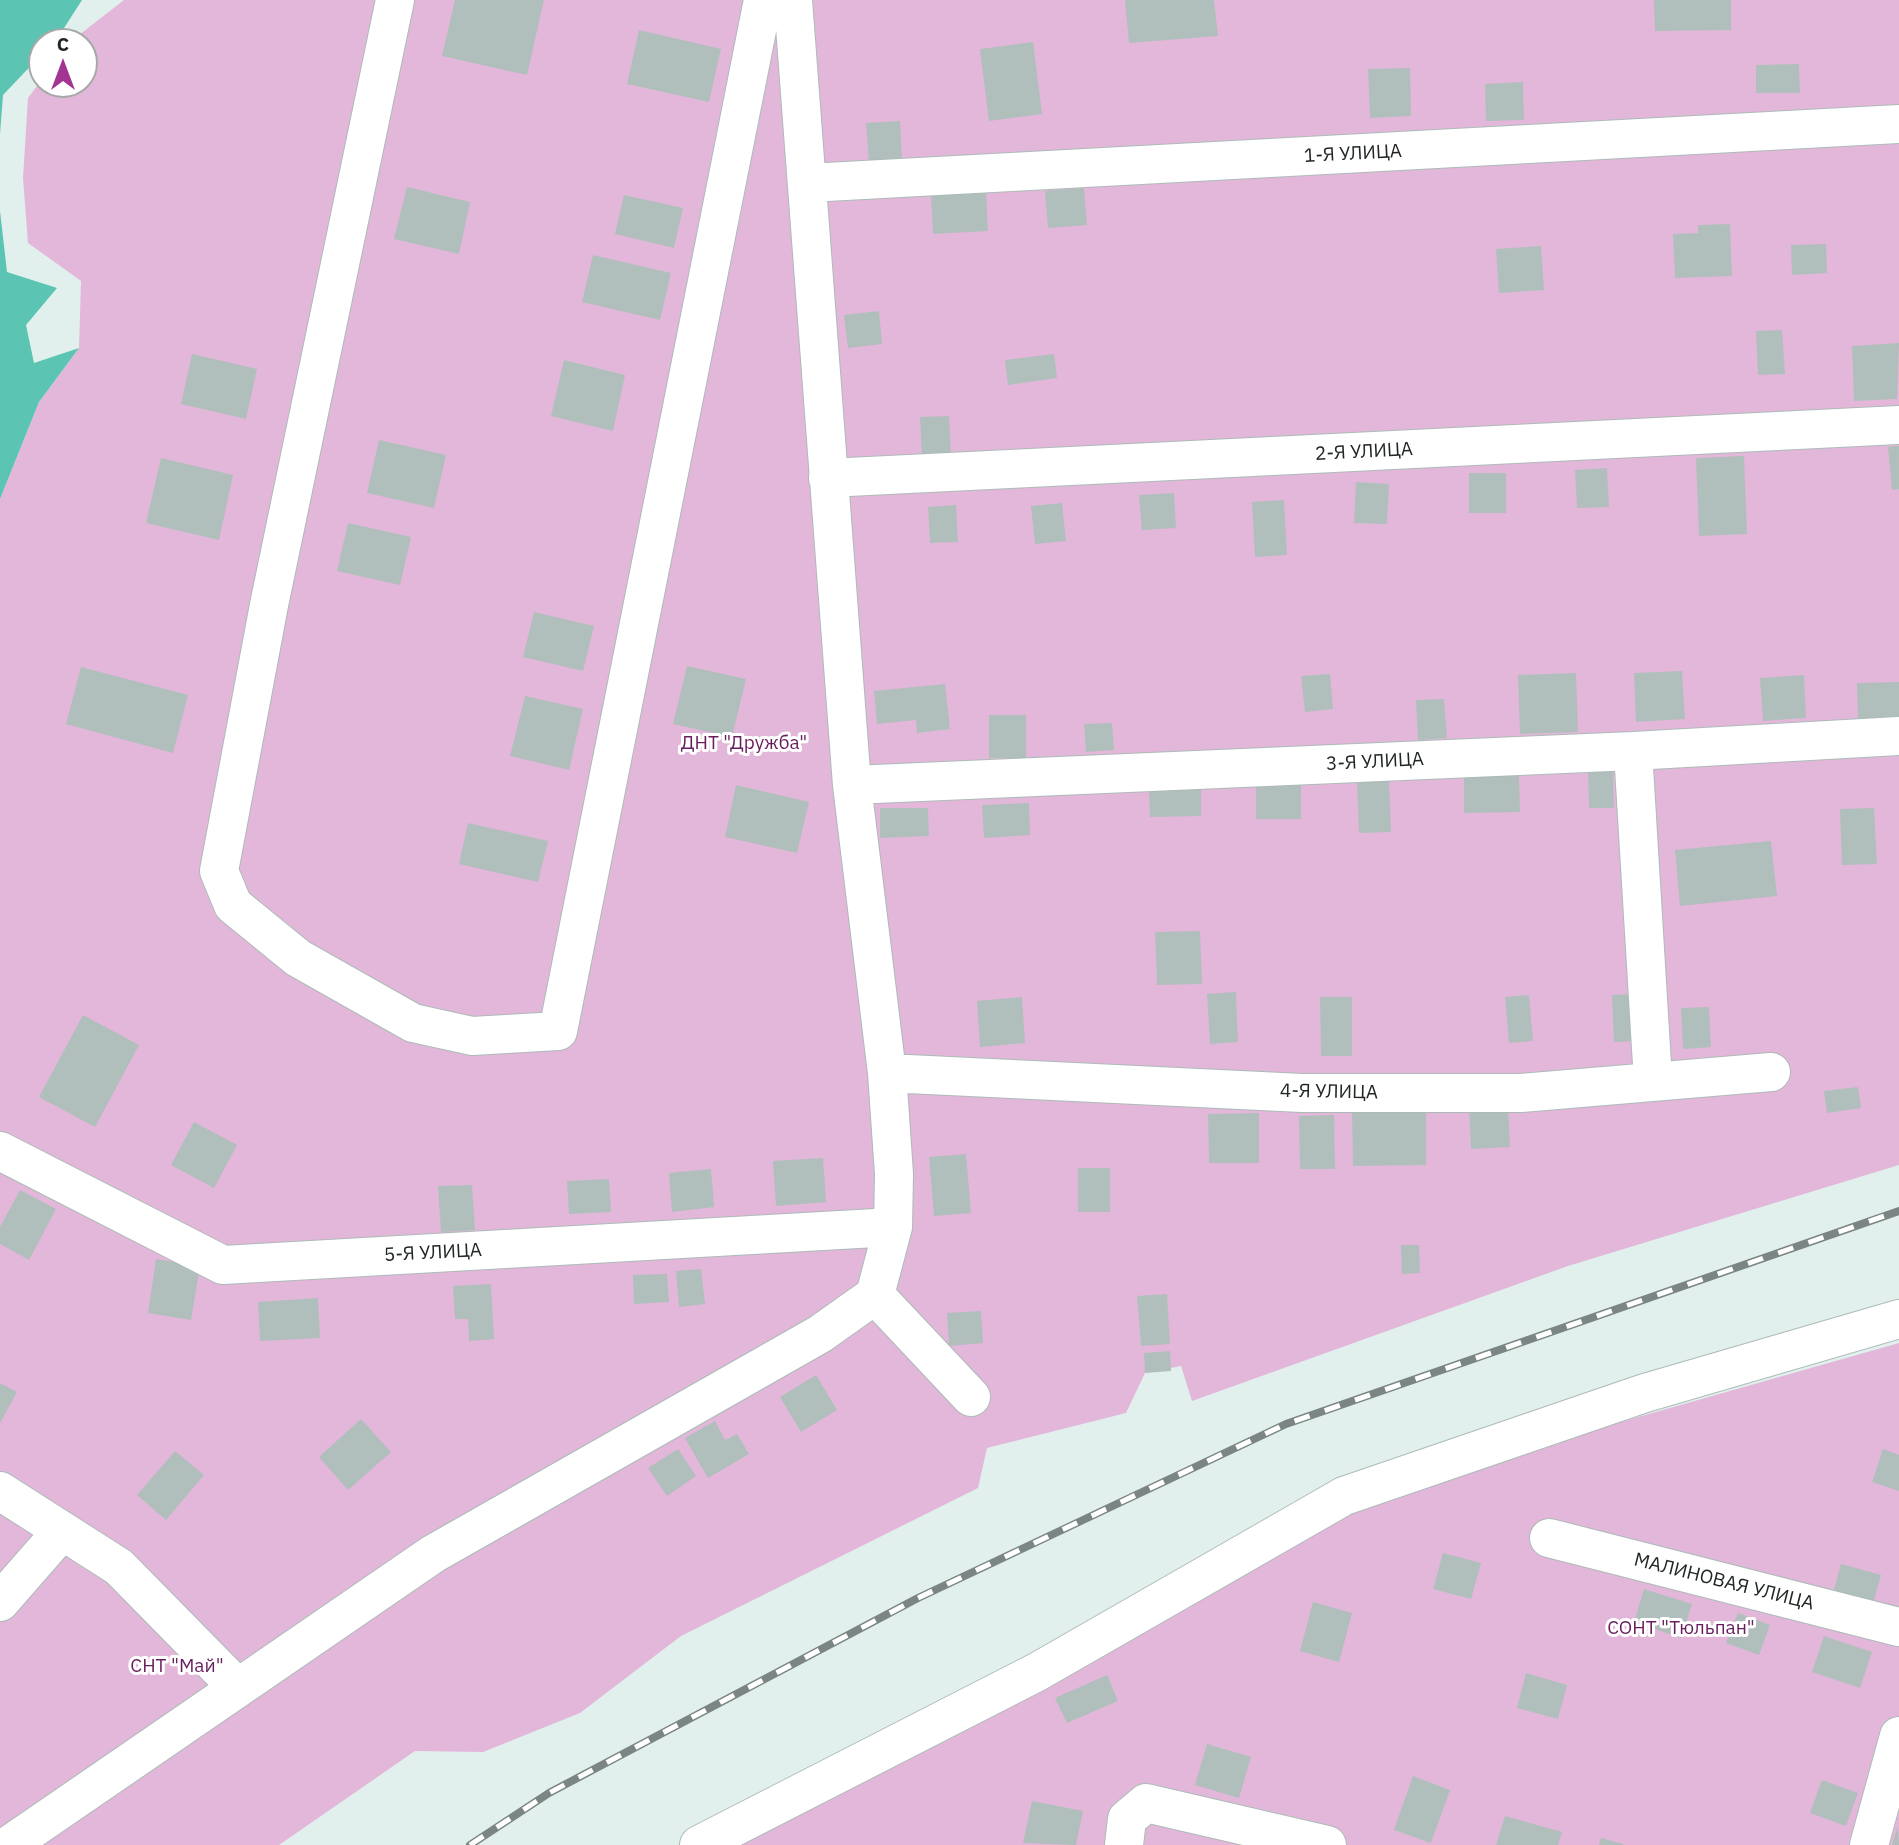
<!DOCTYPE html>
<html>
<head>
<meta charset="utf-8">
<style>
  body { margin:0 }
  #map { position:relative; width:1899px; height:1845px; overflow:hidden; background:#e1f0ed; font-family:"IBM Plex Sans",sans-serif }
  canvas { display:block }
  .north { position:absolute; left:28px; top:28px; width:70px; height:70px; box-sizing:border-box; background:#fff; border:2px solid #a6a9a8; border-radius:50%; rotate:0deg; font-size:19px; font-weight:700; line-height:28px; text-align:center; color:#212726 }
  .north::after { content:''; display:block; margin:auto; width:24px; height:32px; background:#a23492; clip-path:polygon(50% 0,100% 100%,50% 72%,0 100%) }
</style>
</head>
<body>
<div id="map">
<canvas width="1899" height="1845"></canvas>
<div class="north">С</div>
</div>
<script>
const ctx = document.querySelector('canvas').getContext('2d');
ctx.lineJoin = 'round';
function paint(path, color) { ctx.fillStyle = color; ctx.fill(path, 'evenodd'); }
const shape = rows => new Path2D(rows.map(r => 'M' + r).join(''));
function trace(path, color, width, dash) { ctx.strokeStyle = color; ctx.lineWidth = width; ctx.lineCap = dash ? 'butt' : 'round'; ctx.setLineDash(dash || []); ctx.stroke(path); }
function label(font, color, halo, rows, align = 'center') {
  ctx.font = font + ' "IBM Plex Sans",sans-serif'; ctx.lineWidth = 6; ctx.setLineDash([]); ctx.textBaseline = 'middle'; ctx.strokeStyle = halo; ctx.fillStyle = color; for (const [text, x, y, turn = 0] of rows) {
    ctx.save(); ctx.translate(x, y); ctx.rotate((+turn || 0) * Math.PI / 180); ctx.textAlign = isNaN(turn) ? turn : align; if (halo) ctx.strokeText(text, 0, 0); ctx.fillText(text, 0, 0); ctx.restore();
  }
}
paint(shape([
  [124,0,1899,0,1899,1165,1568,1266,1192,1401,1181,1366,1145,1373,1126,1413,987,1448,978,1488,681,1636,580,1713,483,1752,415,1751,279,1845,0,1845,0,499,39,402,79,348,81,281,28,243,23,178,28,98,42,79,42,84,84,84,84,42,70,42],
  [1899,1343,1899,1845,732,1845,1354,1507,1476,1463]
]), '#e3b7da');
paint(shape([
  [0,0,82,0,57,39,54,42,42,42,42,54,3,95,0,134],
  [0,211,7,272,57,288,26,325,34,363,79,348,39,402,0,499]
]), '#5bc4b3');
paint(shape([
  [455,0,544,0,527,75,442,56],
  [1125,0,1214,0,1218,36,1129,43],
  [1654,0,1731,0,1731,30,1655,31],
  [639,30,721,49,709,102,627,84],
  [1033,42,1042,114,989,121,980,49],
  [1799,64,1800,93,1756,93,1756,65],
  [1410,68,1411,116,1370,118,1368,69],
  [1523,82,1524,120,1486,121,1485,84],
  [900,121,902,160,869,163,866,123],
  [407,187,470,202,459,254,394,239],
  [1084,188,1087,225,1048,228,1045,191],
  [986,190,988,231,933,234,931,194],
  [624,195,683,208,674,248,615,234],
  [1730,224,1732,276,1675,278,1673,234,1698,233,1698,225],
  [1826,244,1827,273,1792,275,1791,245],
  [1541,246,1544,290,1499,293,1496,249],
  [593,255,671,273,660,320,582,302],
  [879,311,882,344,848,348,844,315],
  [1782,330,1785,374,1758,375,1756,331],
  [1899,343,1897,399,1854,401,1852,346],
  [192,354,257,369,246,419,181,404],
  [1054,354,1057,378,1008,385,1005,360],
  [564,360,625,375,613,431,551,416],
  [949,416,951,457,922,458,920,417],
  [379,440,446,455,434,508,367,493],
  [1899,446,1899,489,1892,490,1888,447],
  [1744,456,1747,534,1699,536,1696,458],
  [161,458,233,475,219,540,146,523],
  [1607,468,1609,507,1577,508,1575,470],
  [1469,473,1506,473,1506,513,1469,513],
  [1356,482,1389,484,1387,524,1354,523],
  [1174,493,1176,528,1142,530,1139,495],
  [1284,500,1287,555,1255,557,1252,502],
  [1062,503,1066,541,1035,544,1031,506],
  [956,505,958,542,930,543,928,507],
  [348,523,411,537,400,585,337,571],
  [534,612,594,626,583,671,523,657],
  [687,666,746,679,732,737,673,724],
  [81,667,188,695,173,753,66,724],
  [1682,671,1685,719,1636,722,1634,673],
  [1576,673,1578,732,1520,734,1518,675],
  [1330,674,1333,709,1305,712,1301,676],
  [1804,675,1806,718,1763,721,1760,678],
  [1899,682,1899,720,1858,721,1857,683],
  [945,684,950,729,917,733,916,720,877,724,874,691],
  [525,696,583,709,569,770,510,756],
  [1444,699,1447,738,1418,740,1416,700],
  [989,715,1026,715,1026,758,989,758],
  [1112,723,1114,750,1086,752,1084,724],
  [1613,768,1614,808,1589,808,1588,770],
  [1519,774,1520,812,1464,813,1464,775],
  [1389,780,1391,832,1359,833,1357,781],
  [736,785,809,802,797,853,725,837],
  [1256,785,1301,785,1301,819,1256,819],
  [1201,787,1201,816,1150,817,1149,789],
  [1029,803,1030,835,984,838,982,805],
  [880,808,928,808,929,836,880,838],
  [1874,808,1877,864,1842,865,1840,809],
  [468,823,548,841,538,882,459,864],
  [1771,841,1777,896,1680,906,1675,850],
  [1200,931,1202,984,1157,985,1155,932],
  [1236,992,1238,1042,1210,1044,1207,994],
  [1637,994,1639,1041,1614,1042,1612,995],
  [1529,995,1533,1041,1509,1043,1505,997],
  [1022,997,1025,1043,980,1047,977,1001],
  [1320,997,1352,997,1352,1056,1321,1056],
  [1709,1007,1711,1047,1683,1049,1681,1008],
  [83,1015,139,1045,95,1127,39,1097],
  [1858,1087,1861,1108,1827,1113,1824,1091],
  [1508,1106,1510,1147,1471,1149,1469,1107],
  [1352,1112,1426,1112,1426,1165,1353,1166],
  [1259,1113,1259,1163,1209,1163,1208,1114],
  [1334,1115,1335,1169,1300,1169,1299,1116],
  [194,1122,237,1145,214,1188,171,1165],
  [966,1154,971,1213,934,1216,929,1157],
  [823,1158,826,1202,776,1206,773,1161],
  [1078,1168,1110,1168,1110,1212,1078,1212],
  [711,1169,714,1207,672,1212,669,1173],
  [609,1179,611,1212,569,1214,567,1181],
  [472,1185,475,1230,441,1232,438,1186],
  [20,1190,56,1209,29,1260,0,1244,0,1227],
  [1401,1245,1419,1245,1420,1273,1402,1274],
  [156,1259,200,1266,191,1320,148,1313],
  [701,1269,705,1304,679,1307,676,1271],
  [667,1274,669,1302,634,1304,633,1275],
  [491,1284,494,1339,469,1341,468,1319,455,1319,453,1286],
  [1167,1294,1170,1344,1141,1346,1137,1296],
  [318,1298,320,1338,260,1341,258,1302],
  [981,1311,983,1343,949,1346,947,1313],
  [1170,1351,1171,1371,1145,1373,1144,1353],
  [816,1375,837,1410,801,1432,780,1397],
  [0,1383,17,1392,0,1423],
  [361,1419,391,1452,348,1490,319,1457],
  [715,1421,725,1440,737,1434,749,1454,708,1478,685,1438],
  [678,1449,696,1476,667,1496,648,1468],
  [1883,1449,1899,1455,1899,1491,1872,1482],
  [175,1451,204,1475,166,1520,137,1495],
  [1443,1553,1481,1563,1471,1599,1433,1589],
  [1841,1564,1881,1575,1870,1615,1830,1604],
  [1644,1589,1692,1604,1681,1638,1634,1622],
  [1313,1602,1352,1613,1339,1662,1300,1651],
  [1738,1613,1770,1625,1759,1655,1726,1643],
  [1824,1636,1872,1652,1860,1688,1812,1672],
  [1526,1673,1567,1685,1558,1719,1517,1708],
  [1107,1675,1118,1701,1067,1723,1055,1698],
  [1207,1744,1251,1757,1239,1798,1195,1785],
  [1413,1776,1450,1790,1431,1843,1394,1830],
  [1822,1780,1858,1793,1846,1826,1810,1813],
  [1032,1801,1083,1811,1076,1845,1023,1843],
  [1505,1816,1562,1832,1558,1845,1496,1845],
  [1898,1826,1899,1845,1892,1845],
  [1601,1838,1623,1844,1623,1845,1599,1845]
]), '#b0bfbc');
const minor = shape([
  [395,0,269,605,219,871,233,905,298,958,413,1023,472,1036,558,1031,763,0],
  [808,183,1899,124],
  [828,478,1899,425],
  [1633,751,1653,1081],
  [852,785,1633,751,1899,736],
  [887,1073,1302,1093,1521,1093,1771,1072],
  [0,1151,223,1265,893,1227],
  [875,1295,971,1397],
  [0,1491,119,1567,238,1688],
  [1549,1538,1899,1627],
  [0,1602,62,1531],
  [9,1845,433,1554,820,1334,875,1295,893,1227,894,1174,887,1073,852,785,793,0],
  [699,1845,1037,1672,1344,1496,1645,1393,1899,1319],
  [1124,1845,1127,1819,1146,1803,1327,1845],
  [1869,1845,1899,1736]
]);
trace(minor, '#adbbb8', 40);
trace(minor, '#fff', 38);
const rail = shape([
  [470,1845,549,1793,918,1598,1286,1424,1899,1211]
]);
trace(rail, '#7b8684', 8);
trace(rail, '#fff', 5, [16]);
label('19px', '#212726', '#fff', [
  ["1-Я УЛИЦА",1353,154,-3],
  ["2-Я УЛИЦА",1364,452,-3],
  ["3-Я УЛИЦА",1375,762,-3],
  ["4-Я УЛИЦА",1329,1092,1],
  ["5-Я УЛИЦА",433,1253,-3],
  ["МАЛИНОВАЯ УЛИЦА",1724,1582,14]
]);
label('19px', '#681e5d', '#fff', [
  ["ДНТ \"Дружба\"",744,744],
  ["СОНТ \"Тюльпан\"",1681,1629],
  ["СНТ \"Май\"",177,1667]
]);
</script>
</body>
</html>
